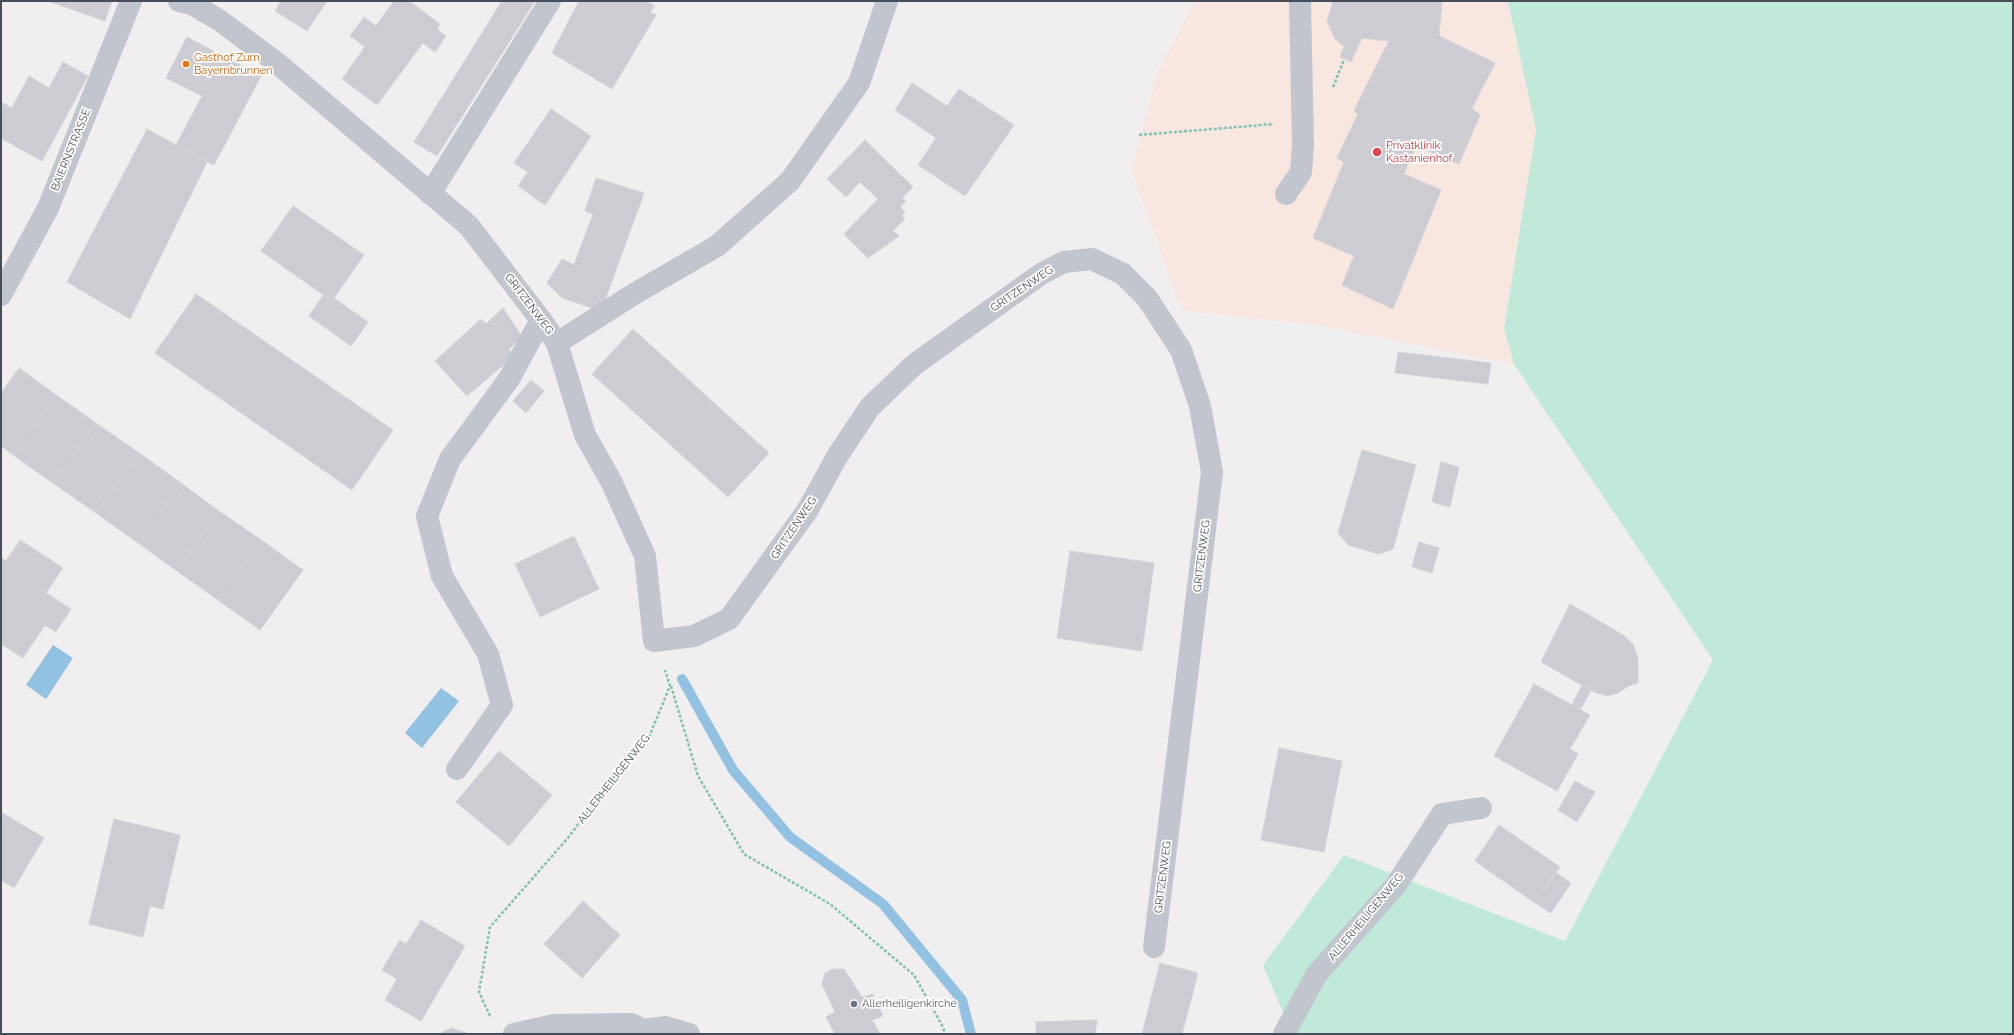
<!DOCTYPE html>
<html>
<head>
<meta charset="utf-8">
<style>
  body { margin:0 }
  #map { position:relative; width:2014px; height:1035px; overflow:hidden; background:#f0eeee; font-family:Raleway,sans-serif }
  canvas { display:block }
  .frame { position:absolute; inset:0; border:2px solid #484e59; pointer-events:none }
</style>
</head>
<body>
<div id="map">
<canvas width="2014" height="1035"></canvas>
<div class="frame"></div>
</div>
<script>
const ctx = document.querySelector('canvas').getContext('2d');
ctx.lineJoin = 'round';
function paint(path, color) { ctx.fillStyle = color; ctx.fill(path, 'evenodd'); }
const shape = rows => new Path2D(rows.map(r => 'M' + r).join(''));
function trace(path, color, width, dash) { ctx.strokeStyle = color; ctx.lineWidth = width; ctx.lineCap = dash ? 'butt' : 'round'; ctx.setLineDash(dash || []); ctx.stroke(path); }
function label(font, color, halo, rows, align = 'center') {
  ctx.font = font + ' Raleway,sans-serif'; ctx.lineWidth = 3.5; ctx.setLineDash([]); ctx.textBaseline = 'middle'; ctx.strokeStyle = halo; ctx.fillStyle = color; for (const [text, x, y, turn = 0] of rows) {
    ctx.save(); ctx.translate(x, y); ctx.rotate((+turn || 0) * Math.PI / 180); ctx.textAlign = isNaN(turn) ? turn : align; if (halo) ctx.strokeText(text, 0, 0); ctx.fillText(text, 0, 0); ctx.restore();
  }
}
paint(shape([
  [1195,1,1508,1,1536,130,1504,329,1514,364,1316,325,1181,310,1132,170,1157,74]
]), '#f8e7e0');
paint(shape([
  [1508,1,2013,1,2013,1034,1292,1034,1263,965,1344,855,1565,941,1713,660,1514,364,1504,329,1536,130]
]), '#c1e9d9');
paint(shape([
  [53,645,73,658,46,699,26,685],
  [441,688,459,701,422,748,405,733]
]), '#92c1e2');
trace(shape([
  [682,679,733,770,790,837,883,904,962,1000,971,1034]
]), '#92c1e2', 10);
const building = shape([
  [48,1,112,1,105,21,48,1],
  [281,1,327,1,307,31,275,11,281,1],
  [394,1,409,1,440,24,437,29,446,36,435,52,423,43,377,105,342,79,365,47,350,36,364,17,376,26,394,1],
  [502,1,535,1,437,156,414,142,502,1],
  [579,1,646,1,655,6,650,12,656,15,612,89,552,53,579,1],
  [1333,1,1442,1,1439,36,1495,63,1472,108,1480,115,1459,164,1416,146,1404,174,1441,190,1393,309,1342,285,1354,256,1313,238,1344,162,1337,158,1358,114,1354,111,1389,41,1362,38,1351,62,1340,57,1344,46,1335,39,1327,21,1333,1],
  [187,37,261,76,214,165,176,145,202,96,166,78,187,37],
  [63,62,88,76,42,161,1,138,1,102,12,108,29,76,49,88,63,62],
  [912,83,947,106,959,89,1014,125,965,196,918,165,936,138,895,110,912,83],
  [551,109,591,136,545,205,518,186,528,172,514,163,551,109],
  [147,129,207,162,130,319,67,282,147,129],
  [865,140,913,187,902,198,906,201,900,207,905,212,902,216,905,219,893,231,899,236,868,258,844,234,878,199,860,182,846,197,827,179,865,140],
  [596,178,644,193,601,311,562,298,547,283,562,259,574,265,593,214,585,211,596,178],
  [293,206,364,255,332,301,261,251,293,206],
  [196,294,393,430,352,490,155,353,196,294],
  [324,294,332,301,334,298,368,322,351,346,309,316,324,294],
  [503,308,522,337,509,349,514,356,467,396,435,361,481,319,486,324,503,308],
  [633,329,769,453,728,497,592,374,633,329],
  [1398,352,1491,363,1488,384,1395,373,1398,352],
  [19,368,56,395,13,455,1,446,1,393,19,368],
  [531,380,544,391,526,413,513,401,531,380],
  [56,395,96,423,53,483,13,455,56,395],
  [96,423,139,453,96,513,53,483,96,423],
  [1362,450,1416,465,1393,549,1379,554,1348,545,1338,533,1362,450],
  [139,453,181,483,138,543,96,513,139,453],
  [1441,462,1459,467,1450,507,1432,502,1441,462],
  [181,483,219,511,177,571,138,543,181,483],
  [219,511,261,540,218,600,177,571,219,511],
  [574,536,599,589,540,617,515,564,574,536],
  [20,540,63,568,46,593,71,609,56,632,45,625,23,658,1,644,1,557,6,561,20,540],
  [261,540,303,570,260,630,218,600,261,540],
  [1419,542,1439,548,1432,573,1412,567,1419,542],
  [1070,551,1154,563,1142,651,1057,638,1070,551],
  [1570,604,1623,635,1633,644,1638,659,1638,683,1628,686,1618,693,1607,696,1594,692,1541,662,1570,604],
  [1534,684,1590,715,1570,749,1578,754,1557,791,1494,756,1534,684],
  [1582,685,1591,690,1581,709,1572,705,1582,685],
  [1279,748,1342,761,1324,852,1261,840,1279,748],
  [499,751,552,795,509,846,456,802,499,751],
  [1575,781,1595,792,1577,822,1558,810,1575,781],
  [1,812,44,838,14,888,1,880,1,812],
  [114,819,180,835,163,909,150,906,143,937,89,924,114,819],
  [1499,825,1560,867,1535,903,1475,861,1499,825],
  [1555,872,1571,883,1551,913,1535,903,1555,872],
  [583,901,620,935,582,978,544,944,583,901],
  [421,920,465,946,421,1021,385,1000,397,979,382,970,400,940,406,944,421,920],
  [1160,963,1198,973,1182,1034,1142,1034,1160,963],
  [833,969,844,969,862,997,873,994,883,1016,872,1020,880,1034,835,1034,826,1017,835,1012,822,984,825,973,833,969],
  [1097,1020,1095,1034,1036,1034,1036,1022,1097,1020],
  [451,1028,469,1034,439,1034,451,1028]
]);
paint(building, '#ccccd2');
trace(building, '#d2d3d9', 1);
trace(shape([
  [1333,87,1344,60],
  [1139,135,1274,124],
  [671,686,698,776,744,854,830,904,914,975,944,1029,943,1034],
  [490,1016,479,992,490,927,567,839,632,753,649,737,670,686,665,670]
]), '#7dc3af', 2.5, [3, 2]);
trace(shape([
  [179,1,192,4,219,20,277,63,469,226,541,320,557,343,585,435,611,481,645,556,654,641,694,636,729,619,807,511,838,455,870,407,915,364,1041,274,1064,262,1092,259,1123,274,1147,298,1181,350,1200,406,1212,472,1154,947],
  [430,194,550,1],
  [1286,194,1301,172,1303,146,1300,1],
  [1,295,48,208,131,1],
  [557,343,634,294,717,246,790,181,859,83,887,1],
  [457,769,502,705,488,654,442,576,427,516,450,459,509,379,541,320],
  [643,1030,666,1027,689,1034],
  [514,1034,554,1025,631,1024,653,1034],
  [1284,1034,1316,975,1396,885,1442,814,1481,808]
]), '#c0c5ce', 22);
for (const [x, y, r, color] of [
  [186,64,4,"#e8710a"],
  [1377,152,5,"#e0444e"],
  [854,1004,4,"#6b7280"]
]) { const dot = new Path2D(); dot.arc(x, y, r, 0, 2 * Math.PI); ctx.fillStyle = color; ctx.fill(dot); trace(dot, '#fff', 1.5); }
label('11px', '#c56008', '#fff', [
  ["Gasthof Zum",194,58],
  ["Bayernbrunnen",194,71]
], 'left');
label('11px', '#be3a42', '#fff', [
  ["Privatklinik",1386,146],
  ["Kastanienhof",1386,159]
], 'left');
label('11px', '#484e59', '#fff', [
  ["BAIERNSTRASSE",71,150,-68],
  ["GRITZENWEG",1022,289,-34],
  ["GRITZENWEG",529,304,53],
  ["GRITZENWEG",794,528,-56],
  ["GRITZENWEG",1202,556,-83],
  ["ALLERHEILIGENWEG",614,779,-52],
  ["GRITZENWEG",1163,877,-83],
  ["ALLERHEILIGENWEG",1366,917,-50]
]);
label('11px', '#5b616d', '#fff', [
  ["Allerheiligenkirche",862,1004]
], 'left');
</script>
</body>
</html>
